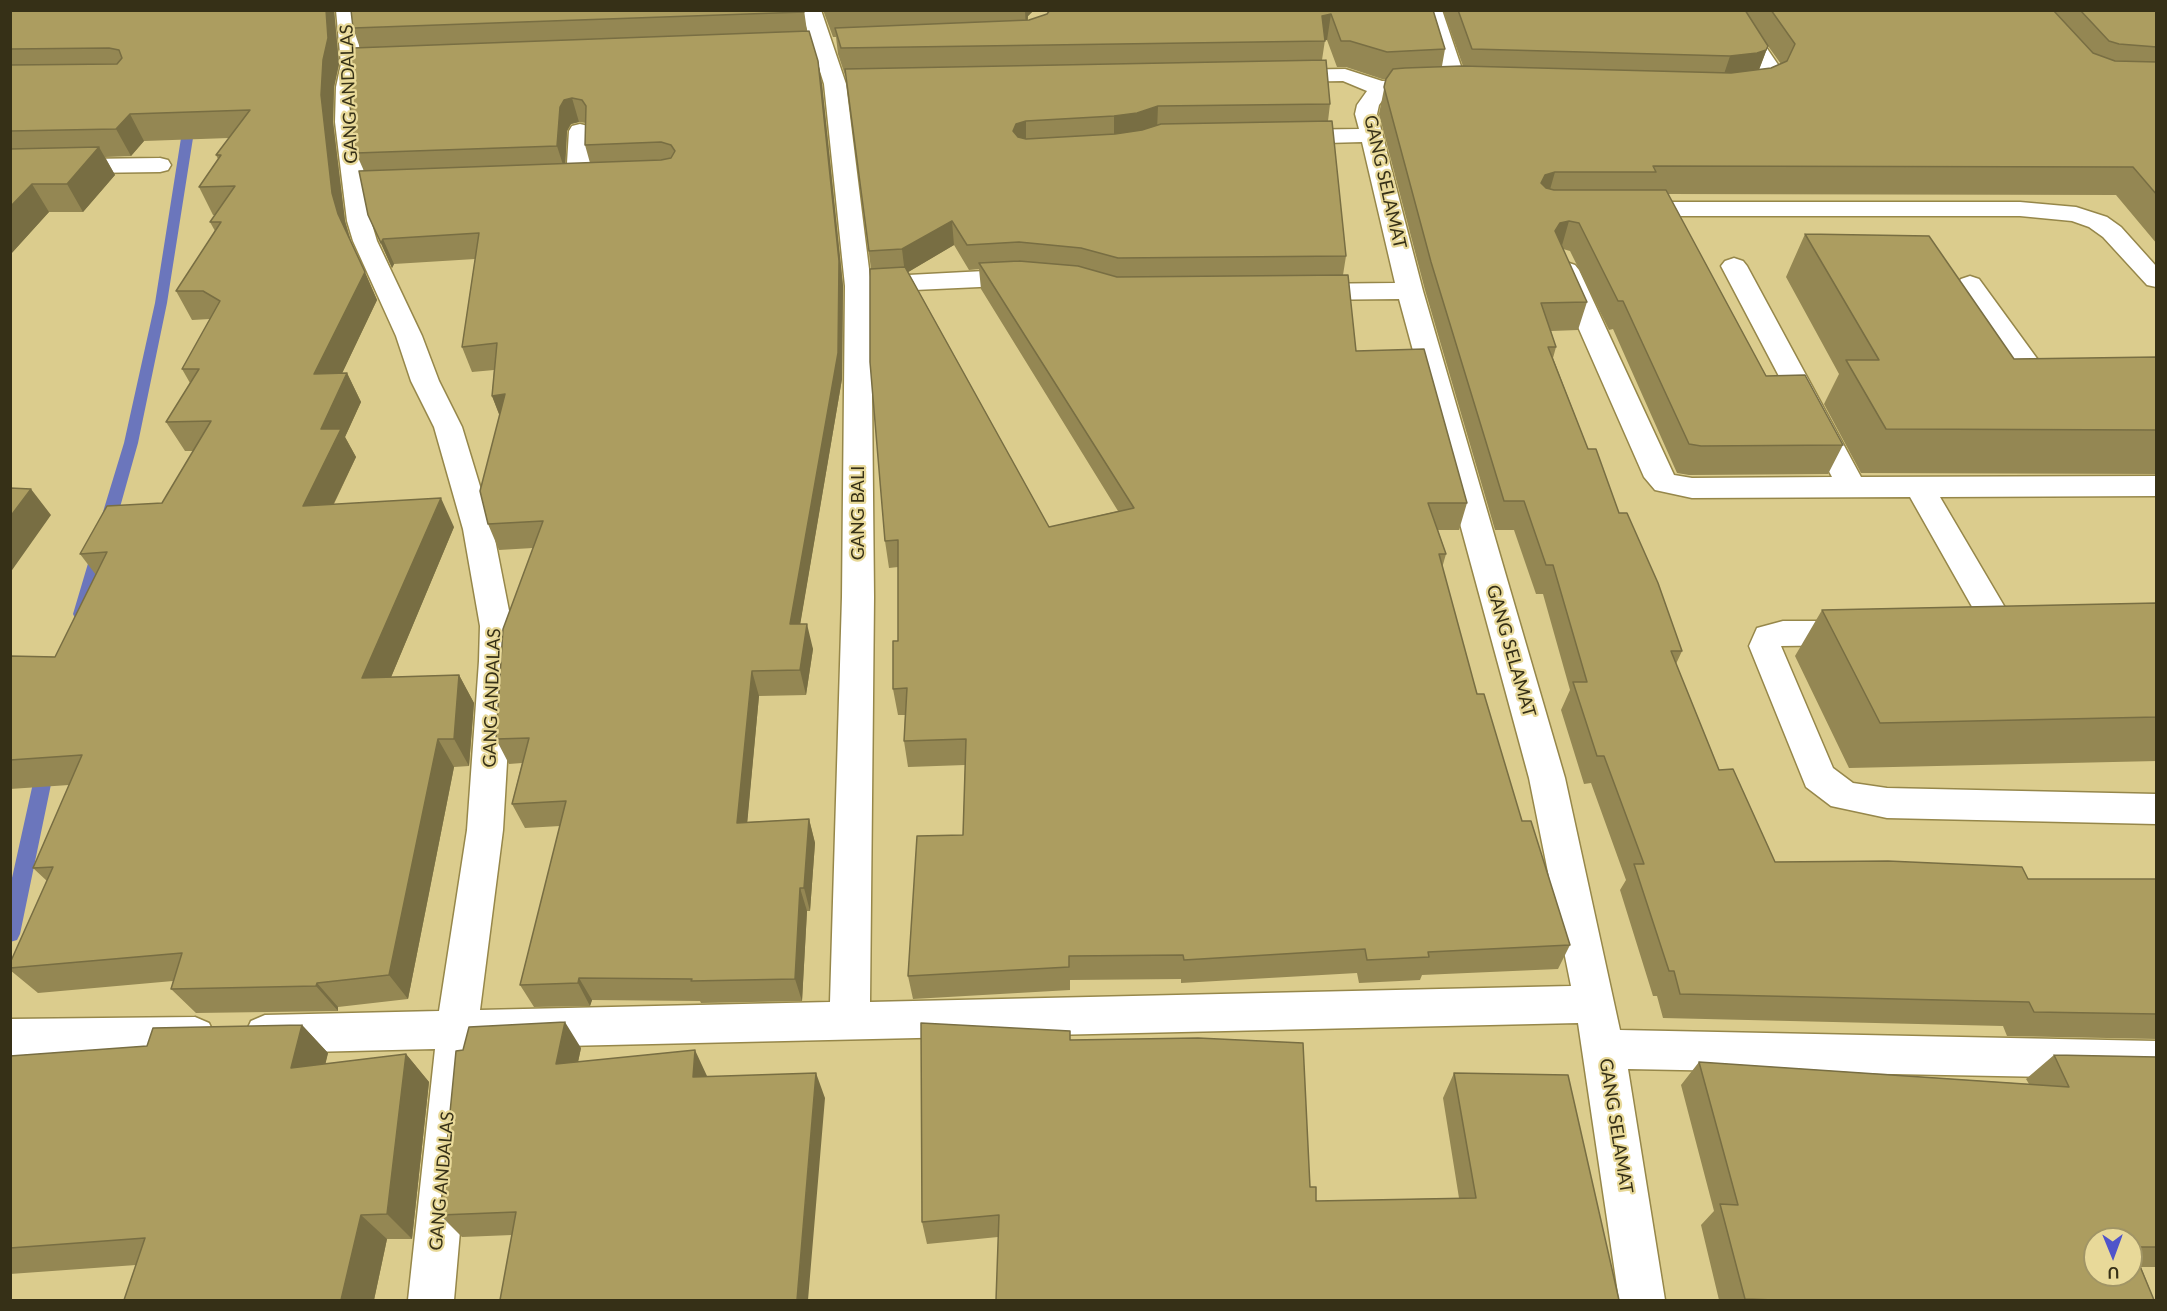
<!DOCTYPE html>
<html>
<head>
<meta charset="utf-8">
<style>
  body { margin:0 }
  #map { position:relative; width:2167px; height:1311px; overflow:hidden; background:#dbcc8d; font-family:Lato,sans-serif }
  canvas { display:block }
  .frame { position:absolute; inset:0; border:12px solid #363017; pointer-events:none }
  .north { position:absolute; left:2083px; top:1227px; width:60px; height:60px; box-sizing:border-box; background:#e8d999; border:2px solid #a19565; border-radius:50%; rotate:179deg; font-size:16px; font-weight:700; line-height:24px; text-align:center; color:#363017 }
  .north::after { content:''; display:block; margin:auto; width:21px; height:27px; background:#4f54ca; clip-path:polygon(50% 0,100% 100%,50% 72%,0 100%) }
</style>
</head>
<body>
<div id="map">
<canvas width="2167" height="1311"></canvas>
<div class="frame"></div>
<div class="north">U</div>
</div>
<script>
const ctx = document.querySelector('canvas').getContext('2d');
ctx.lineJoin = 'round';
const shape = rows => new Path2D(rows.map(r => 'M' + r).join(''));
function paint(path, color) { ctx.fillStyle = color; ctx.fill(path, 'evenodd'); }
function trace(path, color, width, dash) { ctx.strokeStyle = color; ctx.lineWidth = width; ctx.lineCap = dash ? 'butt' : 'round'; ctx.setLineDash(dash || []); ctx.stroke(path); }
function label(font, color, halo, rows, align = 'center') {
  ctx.font = font + ' Lato,sans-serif'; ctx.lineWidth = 4.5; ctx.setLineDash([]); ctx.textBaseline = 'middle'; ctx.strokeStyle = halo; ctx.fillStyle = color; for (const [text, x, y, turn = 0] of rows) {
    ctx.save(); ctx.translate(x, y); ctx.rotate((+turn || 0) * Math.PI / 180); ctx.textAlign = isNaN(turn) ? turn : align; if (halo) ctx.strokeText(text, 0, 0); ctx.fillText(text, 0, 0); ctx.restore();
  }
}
paint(shape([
  [190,116,196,119,167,303,138,443,115,525,107,530,99,525,124,443,155,303,184,119,190,116],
  [100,545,105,546,108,550,89,614,87,618,81,620,75,618,73,614,92,550,95,546,100,545],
  [46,758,52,760,55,765,20,934,17,940,10,942,10,887,37,765,40,760,46,758]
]), '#6b76bc');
const minor = shape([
  [336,10,356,10,361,64,358,87,357,122,371,221,377,241,422,336,439,381,462,427,493,529,512,626,513,661,503,830,480,1010,830,1002,842,597,845,286,824,84,801,10,821,10,846,84,870,277,1023,269,1032,272,1036,277,1032,282,1023,285,871,292,874,597,870,1002,1571,986,1529,778,1399,299,1304,300,1295,297,1291,292,1295,287,1304,284,1395,283,1362,142,1290,144,1282,142,1279,137,1282,132,1290,130,1359,129,1355,114,1357,105,1367,91,1343,81,1283,82,1276,80,1272,76,1276,72,1283,70,1345,69,1382,81,1428,79,1436,80,1439,85,1436,90,1428,91,1387,94,1379,105,1377,114,1423,291,1565,778,1620,1030,2156,1041,2156,1079,1628,1069,1665,1300,1619,1300,1578,1023,476,1048,454,1300,408,1300,435,1049,265,1053,251,1047,245,1034,251,1021,265,1015,439,1011,467,830,479,661,480,626,463,529,434,427,411,381,396,336,353,241,347,221,335,122,336,87,341,64,336,10],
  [1422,10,1442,10,1467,84,1464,89,1456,90,1448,89,1445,84,1422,10],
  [1721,10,1741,10,1783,72,1775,87,1740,95,1732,94,1729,89,1732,84,1759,78,1761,72,1721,10],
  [580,124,588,126,591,131,590,179,586,184,578,186,570,184,566,179,569,131,572,126,580,124],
  [160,158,168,160,171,165,168,170,160,172,10,174,10,160,160,158],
  [1632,202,2020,202,2076,207,2107,217,2121,227,2156,266,2156,287,2147,285,2103,237,2089,227,2072,221,2020,216,1632,216,1624,214,1620,209,1624,204,1632,202],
  [1734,258,1743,261,1747,266,1861,477,2156,476,2156,496,1940,497,2020,633,2016,642,2004,645,1992,642,1910,497,1692,498,1655,490,1644,477,1553,270,1557,265,1566,262,1575,265,1579,270,1674,475,1692,478,1832,477,1721,266,1725,261,1734,258],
  [1970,276,1979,279,2041,364,2048,371,2069,376,2073,382,2069,388,2059,391,2048,390,2028,383,2021,376,1957,284,1961,279,1970,276],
  [1783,621,1855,621,1867,624,1871,633,1867,642,1855,645,1781,646,1833,768,1853,783,1887,788,2156,794,2156,824,1887,818,1831,806,1806,787,1749,646,1757,628,1783,621],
  [195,1017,209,1023,215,1036,209,1049,195,1055,10,1057,10,1019,195,1017]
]);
trace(minor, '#96874a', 3);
paint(minor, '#fff');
paint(shape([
  [10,10,334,10,339,64,334,87,333,122,345,221,351,241,377,300,342,373,347,373,361,402,345,437,356,457,334,504,454,527,391,677,459,675,474,703,469,766,454,767,408,999,338,1007,338,1011,196,1013,171,989,173,981,38,993,10,970,10,968,47,881,33,868,69,785,10,789,10,656,55,657,96,575,80,554,162,503,193,451,185,451,166,422,190,383,182,369,210,319,192,320,176,291,215,231,210,222,216,215,213,215,199,187,218,159,216,155,229,138,144,141,131,156,105,157,115,175,83,212,49,212,10,255],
  [804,10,807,31,818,61,822,84,843,286,842,379,800,624,813,649,806,695,759,696,747,822,809,819,815,843,810,911,807,911,802,1001,701,1003,700,1001,592,1000,590,1006,534,1007,520,985,560,826,525,828,512,804,522,763,509,764,496,739,533,548,499,550,488,524,500,416,492,396,494,370,472,372,462,347,475,259,394,264,392,268,368,215,364,171,356,153,360,48,353,28],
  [579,122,586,123,585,145,590,163,565,164,567,131,571,124],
  [823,10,1034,10,1028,16,1028,20,1433,10,1445,49,1442,66,1463,66,1443,10,2157,10,2157,244,2116,195,1668,194,1766,376,1843,445,1828,474,1689,475,1677,473,1613,329,1609,330,1570,251,1563,249,1587,302,1578,330,1551,331,1556,347,1553,358,1588,449,1619,513,1682,651,1676,664,1719,770,1775,862,2028,879,2157,879,2157,1039,2007,1036,2003,1026,1663,1018,1657,996,1653,996,1620,890,1626,880,1591,783,1584,784,1561,710,1570,690,1543,594,1536,594,1514,530,1495,530,1425,290,1379,114,1386,79,1382,79,1346,67,1337,67,1327,40,1325,40,1322,60,1330,104,1328,121,1346,256,1343,275,1356,351,1467,503,1459,530,1438,530,1446,554,1442,568,1477,694,1522,821,1570,945,1558,969,1422,975,1420,980,1359,983,1357,973,1181,983,1181,979,1070,980,1070,990,913,999,908,976,963,835,965,765,908,767,904,741,905,715,898,715,893,689,898,641,898,567,889,568,885,541,871,269,846,75,845,75,838,54,836,37,833,37],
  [1768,46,1781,64,1771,68,1759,70],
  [954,245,969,270,979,269,981,289,1118,511,1049,527,908,272],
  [1805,234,2014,359,2157,357,2157,474,1861,473,1824,404,1839,374,1786,277],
  [2157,603,2157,761,1849,768,1795,656,1822,610],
  [302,1025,328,1053,325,1064,406,1054,429,1082,412,1239,387,1239,374,1300,124,1300,136,1265,10,1274,10,1056,147,1046],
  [1070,1040,1310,1187,1316,1201,1459,1198,1443,1098,1454,1073,1619,1300,998,1237,927,1244,922,1222],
  [581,1048,578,1062,707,1076,707,1077,825,1098,512,1235,462,1237,440,1215],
  [2054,1055,2157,1057,2157,1267,2141,1267,2154,1300,1719,1300,1701,1225,1714,1211,1681,1085,1699,1062,2029,1084,2026,1079]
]), '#948753');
paint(shape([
  [326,10,334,10,339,64,334,87,333,122,345,221,351,242,338,214,332,193,321,95],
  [1025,10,1034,10,1028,16,1026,30],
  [1331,14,1327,40,1322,41,1322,16],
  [1768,46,1758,72,1721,83,1730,56],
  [818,61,822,84,843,286,842,379,796,649,790,624],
  [572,98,579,122,571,124,567,131,565,171,557,146,560,107,564,100],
  [1158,106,1157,130,1114,140,1114,116],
  [130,114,144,141,131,156,116,129],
  [1026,121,1026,145,1017,148,1013,131,1016,124],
  [99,147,115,175,83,212,67,184],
  [1555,172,1547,200,1541,183,1545,175],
  [32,184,49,212,10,255,10,207],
  [952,221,954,245,905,274,902,249],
  [1569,221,1561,249,1555,231,1560,223],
  [383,239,394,264,392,268,381,243],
  [365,272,377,300,328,403,314,374],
  [347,373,361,402,345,437,356,457,319,534,303,506,321,429],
  [505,394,502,422,492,396],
  [31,489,51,515,10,573,10,517],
  [441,498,454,527,379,706,362,678],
  [807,624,813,649,806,695,800,670],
  [752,671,759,696,745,847,737,823],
  [459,675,474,703,469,766,454,739],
  [438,739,454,767,408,999,389,975],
  [809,819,815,843,810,911,804,888],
  [800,888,807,911,802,1001,795,979],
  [579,978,592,1000,590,1006,578,983],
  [317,983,338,1007,338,1011,316,986],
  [565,1022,581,1048,572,1090,556,1064],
  [302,1025,328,1053,318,1096,291,1068],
  [695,1050,707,1076,706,1102,693,1077],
  [406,1054,429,1082,412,1239,387,1214],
  [816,1073,825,1098,808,1300,797,1300],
  [361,1215,387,1239,374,1300,341,1300]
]), '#786e43');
const building = shape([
  [10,10,326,10,328,38,323,60,321,95,332,193,338,214,365,272,314,374,347,373,321,429,341,429,303,506,441,498,362,678,459,675,454,739,438,739,389,975,317,983,316,986,171,989,182,953,10,968,10,963,53,867,33,868,82,755,10,760,10,656,55,657,107,552,80,554,107,506,162,503,211,421,166,422,199,369,182,369,220,301,203,291,176,291,221,222,210,222,235,186,199,187,221,155,216,155,250,110,130,114,116,129,10,131,10,65,117,64,122,58,119,50,109,48,10,49,10,10],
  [351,10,804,10,804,12,353,28,351,10],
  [1050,10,1433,10,1445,49,1387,52,1350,41,1341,41,1331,14,1322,16,1325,41,841,48,835,28,1029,20,1047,14,1050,10],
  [1458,10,1745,10,1768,46,1766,50,1757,53,1730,56,1472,49,1458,10],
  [1771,10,2053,10,2093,53,2115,61,2157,62,2157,195,2133,167,1653,166,1656,172,1555,172,1545,175,1541,183,1546,188,1554,190,1666,190,1766,376,1805,375,1843,445,1701,446,1689,444,1623,301,1618,301,1579,223,1569,221,1560,223,1555,231,1587,302,1541,303,1556,347,1548,347,1588,449,1596,449,1619,513,1627,513,1658,583,1682,651,1671,651,1719,770,1733,769,1775,862,1888,861,2022,867,2028,879,2157,879,2157,1014,2034,1012,2029,1002,1680,994,1674,971,1669,971,1634,864,1644,864,1604,756,1597,756,1573,682,1587,682,1553,565,1546,565,1524,501,1504,501,1431,262,1384,87,1386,79,1393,69,1405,68,1462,66,1731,73,1771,68,1787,61,1795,44,1771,10],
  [2080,10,2157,10,2157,47,2119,44,2109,41,2080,10],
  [809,31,818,61,839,261,838,353,790,624,807,624,800,670,752,671,737,823,809,819,804,888,800,888,795,979,691,981,692,979,579,978,578,983,520,985,566,801,512,804,529,738,496,739,503,629,543,521,488,524,480,491,505,394,492,396,497,343,462,347,479,233,383,239,381,243,368,215,359,171,661,160,671,158,675,151,671,145,661,142,585,145,586,106,582,100,572,98,564,100,560,107,557,146,356,153,349,98,353,48,809,31],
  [1326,60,1330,104,1158,106,1137,113,1114,116,1026,121,1016,124,1013,131,1018,137,1026,139,1115,134,1142,130,1161,124,1332,121,1346,256,1118,258,1081,248,1019,242,967,245,952,221,902,249,869,251,845,69,1326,60],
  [99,147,67,184,32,184,10,207,10,149,99,147],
  [1805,234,1929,236,2014,359,2157,357,2157,430,1886,429,1846,360,1879,360,1805,234],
  [1019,261,1078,266,1117,277,1348,275,1356,351,1424,349,1467,503,1428,503,1446,554,1439,554,1477,694,1484,694,1522,821,1531,821,1570,945,1428,952,1429,957,1367,960,1365,949,1184,960,1183,955,1069,956,1069,967,908,976,917,836,963,835,966,739,904,741,907,688,893,689,893,641,898,641,898,540,885,541,870,362,870,269,905,267,1049,527,1134,508,979,263,1019,261],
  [10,488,31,489,10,517,10,488],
  [2157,603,2157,717,1880,723,1822,610,2157,603],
  [565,1022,556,1064,695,1050,693,1077,816,1073,797,1300,500,1300,516,1212,440,1215,456,1051,463,1050,469,1027,565,1022],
  [921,1023,1070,1031,1070,1040,1198,1038,1303,1043,1310,1187,1316,1187,1316,1201,1476,1198,1454,1073,1568,1075,1619,1300,996,1300,999,1215,922,1222,921,1023],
  [302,1025,291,1068,406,1054,387,1214,361,1215,341,1300,124,1300,145,1238,10,1248,10,1056,147,1046,153,1028,302,1025],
  [2054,1055,2157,1057,2157,1247,2132,1247,2154,1300,1775,1300,1745,1299,1720,1204,1738,1205,1699,1062,2069,1087,2054,1055],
  [2095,1239,2131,1239,2131,1275,2095,1275,2095,1239]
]);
paint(building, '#ac9d60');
trace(building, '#786e43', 1.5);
label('18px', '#363017', '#e8d999', [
  ["GANG ANDALAS",349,94,-92],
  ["GANG SELAMAT",1385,182,77],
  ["GANG BALI",858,513,-90],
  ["GANG SELAMAT",1511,651,74],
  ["GANG ANDALAS",492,698,-88],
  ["GANG SELAMAT",1616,1126,81],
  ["GANG ANDALAS",442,1181,-85]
]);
</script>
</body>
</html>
